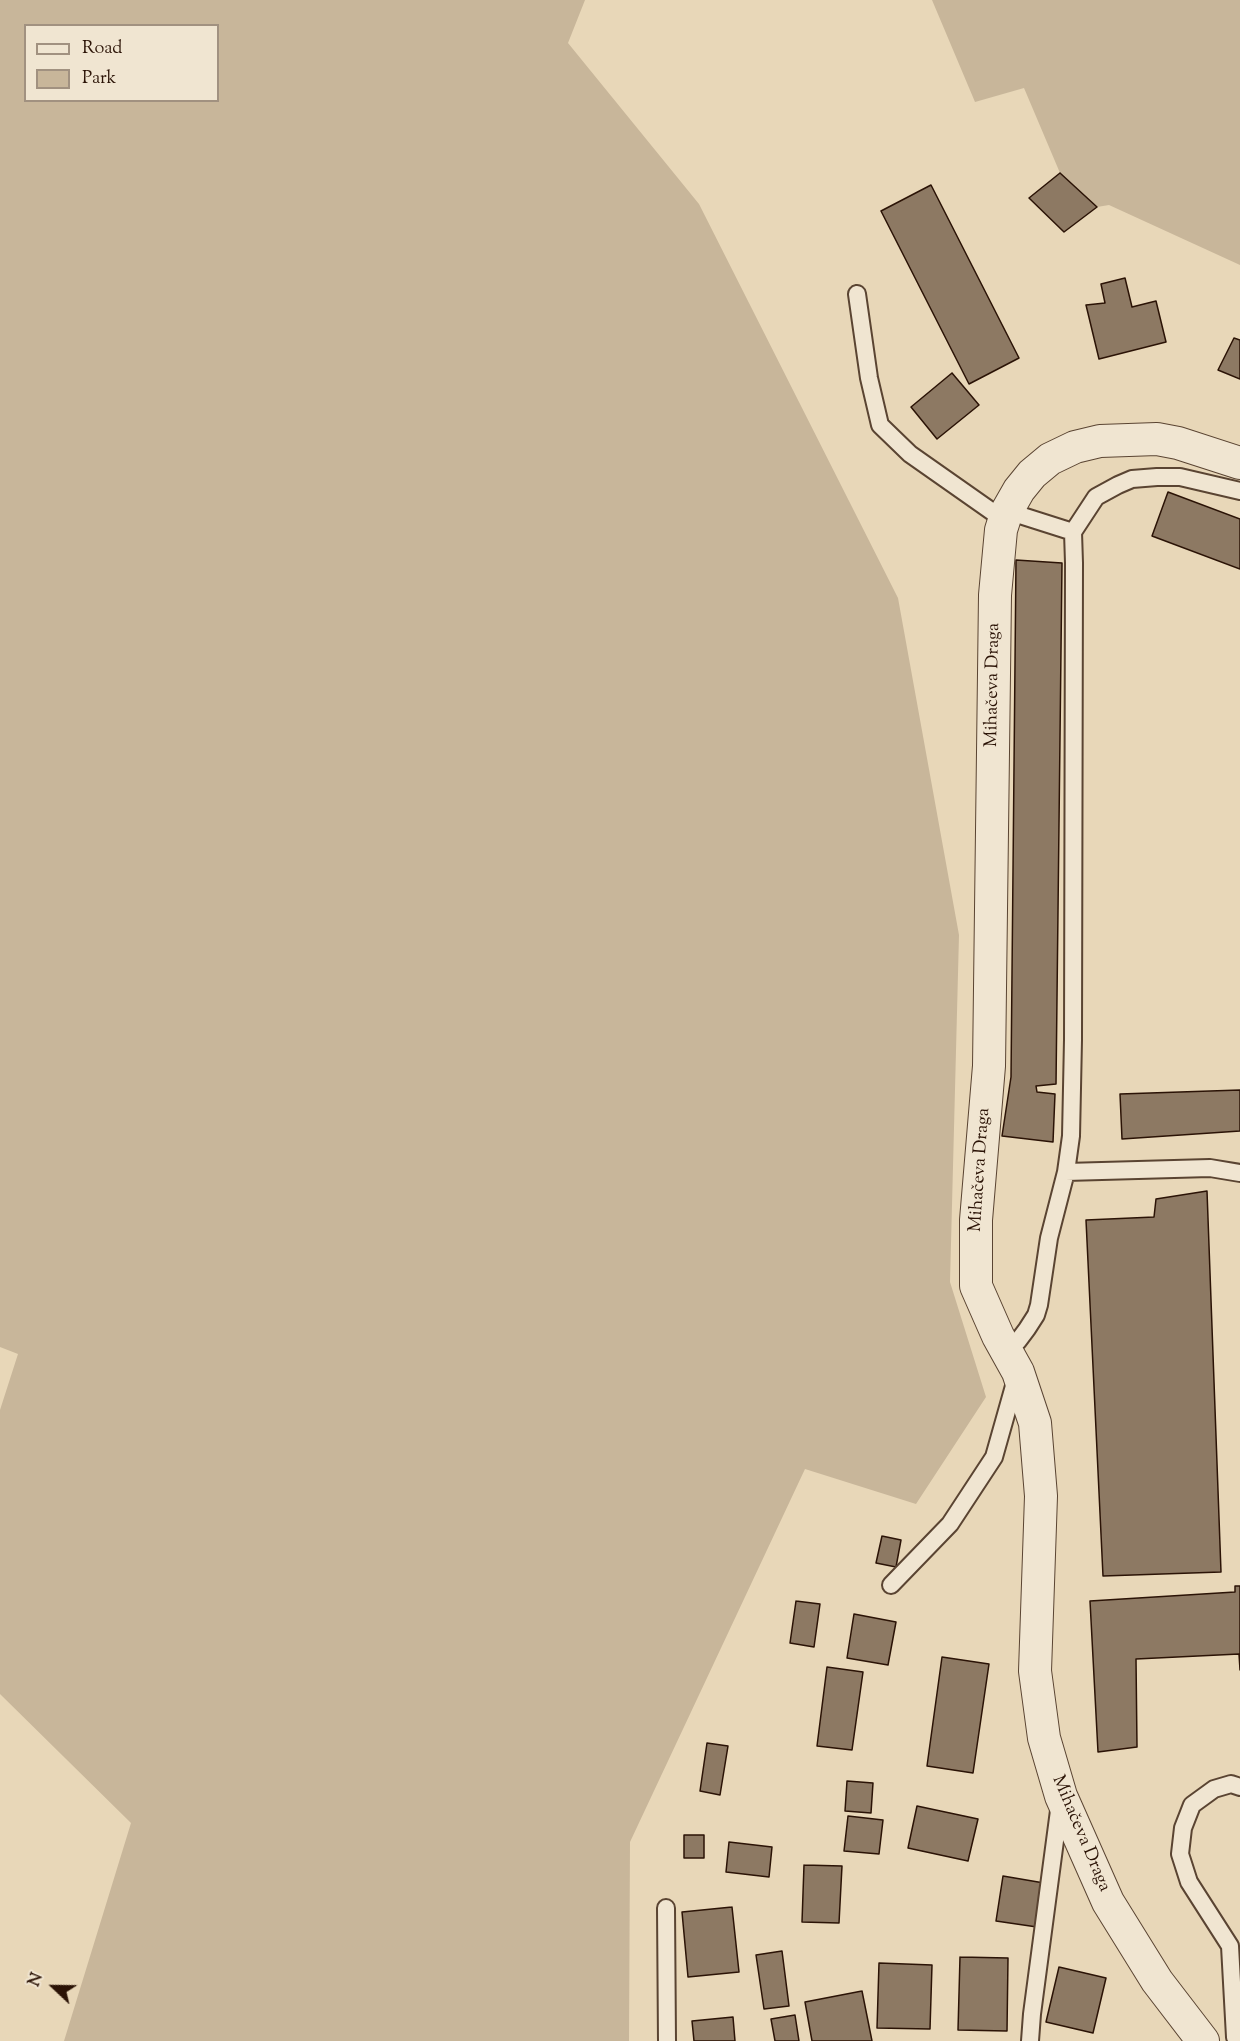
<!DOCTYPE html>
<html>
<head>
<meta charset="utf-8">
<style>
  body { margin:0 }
  #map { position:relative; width:1240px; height:2041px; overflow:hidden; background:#e8d7b8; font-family:"Sorts Mill Goudy",serif }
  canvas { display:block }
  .legend { position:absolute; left:24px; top:24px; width:195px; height:78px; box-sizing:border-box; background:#f0e5d1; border:2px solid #a19180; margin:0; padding:8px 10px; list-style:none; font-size:18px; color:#2b1306 }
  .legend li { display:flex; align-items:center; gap:12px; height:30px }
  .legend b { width:30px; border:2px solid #a19180 }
  .north { position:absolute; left:24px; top:1957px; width:60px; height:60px; -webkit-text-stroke:4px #f0e5d1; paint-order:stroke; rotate:292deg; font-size:16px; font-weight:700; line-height:24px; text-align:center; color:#2b1306 }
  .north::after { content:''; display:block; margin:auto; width:21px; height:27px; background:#2b1306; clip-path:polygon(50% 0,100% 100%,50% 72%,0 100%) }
</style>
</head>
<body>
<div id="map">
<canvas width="1240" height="2041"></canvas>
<ul class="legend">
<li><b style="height:8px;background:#f0e5d1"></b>Road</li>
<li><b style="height:16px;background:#c8b69a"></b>Park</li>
</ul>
<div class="north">N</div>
</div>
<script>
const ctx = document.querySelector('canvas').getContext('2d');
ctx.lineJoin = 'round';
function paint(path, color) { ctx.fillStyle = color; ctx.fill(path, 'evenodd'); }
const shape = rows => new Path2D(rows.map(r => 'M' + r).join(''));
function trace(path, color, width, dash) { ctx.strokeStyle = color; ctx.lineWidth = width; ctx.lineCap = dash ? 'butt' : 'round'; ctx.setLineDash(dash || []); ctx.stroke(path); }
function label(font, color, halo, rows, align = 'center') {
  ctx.font = font + ' "Sorts Mill Goudy",serif'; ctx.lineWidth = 4.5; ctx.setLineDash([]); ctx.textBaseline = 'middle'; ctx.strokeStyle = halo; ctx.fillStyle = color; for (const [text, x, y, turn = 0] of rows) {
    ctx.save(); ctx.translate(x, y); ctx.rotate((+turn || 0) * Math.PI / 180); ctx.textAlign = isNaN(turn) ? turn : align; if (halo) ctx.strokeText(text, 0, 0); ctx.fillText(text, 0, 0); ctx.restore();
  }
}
paint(shape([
  [0,0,585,0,568,43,699,204,898,598,959,935,950,1282,986,1397,916,1504,805,1469,630,1842,629,2041,64,2041,131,1823,0,1694,0,1410,18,1354,0,1347],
  [26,26,218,26,218,100,26,100],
  [932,0,1240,0,1240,265,1109,205,1097,207,1060,173,1024,88,975,102]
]), '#c8b69a');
const building = shape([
  [1060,173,1097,207,1064,232,1029,198,1060,173],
  [931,185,1019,358,969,384,881,211,931,185],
  [1125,278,1132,307,1156,301,1166,342,1099,359,1086,305,1105,303,1101,284,1125,278],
  [1234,338,1240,340,1240,379,1218,370,1234,338],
  [952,373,979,405,937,439,911,407,952,373],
  [1168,492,1240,519,1240,569,1152,536,1168,492],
  [1016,560,1062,563,1056,1084,1036,1086,1037,1092,1055,1094,1053,1142,1002,1136,1011,1077,1016,560],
  [1240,1090,1240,1131,1122,1139,1120,1094,1240,1090],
  [1207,1191,1221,1572,1103,1576,1086,1220,1154,1217,1156,1199,1207,1191],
  [882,1536,901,1540,896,1567,876,1563,882,1536],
  [1235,1586,1240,1586,1240,1670,1239,1654,1136,1659,1137,1747,1098,1752,1090,1601,1235,1592,1235,1586],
  [796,1601,820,1604,814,1647,790,1643,796,1601],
  [854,1614,896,1622,888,1665,847,1658,854,1614],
  [942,1657,989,1664,973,1773,927,1766,942,1657],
  [827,1667,863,1672,852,1750,817,1746,827,1667],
  [707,1743,728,1746,720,1795,700,1791,707,1743],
  [847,1781,873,1783,871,1813,845,1811,847,1781],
  [917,1806,978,1819,968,1861,908,1848,917,1806],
  [848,1816,883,1820,879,1854,844,1851,848,1816],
  [684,1835,704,1835,704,1858,684,1858,684,1835],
  [729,1842,772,1847,769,1877,726,1872,729,1842],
  [804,1865,842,1866,839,1923,802,1922,804,1865],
  [1003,1876,1044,1883,1037,1927,996,1921,1003,1876],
  [732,1907,739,1972,688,1977,682,1912,732,1907],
  [782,1951,789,2006,764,2009,756,1955,782,1951],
  [960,1957,1008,1958,1007,2031,958,2030,960,1957],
  [879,1963,932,1965,930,2029,877,2028,879,1963],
  [1059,1967,1106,1978,1093,2033,1046,2022,1059,1967],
  [862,1991,872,2041,812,2041,805,2002,862,1991],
  [795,2015,799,2041,775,2041,771,2019,795,2015],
  [733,2017,735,2041,694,2041,692,2021,733,2017]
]);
paint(building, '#8d7963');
trace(building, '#2b1306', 1.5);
const lane = shape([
  [857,294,869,378,880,425,910,454,1004,520],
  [1007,511,1073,532,1096,497,1118,485,1132,479,1157,477,1180,477,1240,491],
  [1066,1172,1210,1168,1240,1173],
  [1005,1350,1018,1341,1027,1329,1036,1315,1039,1305,1049,1238,1066,1172,1071,1136,1073,1040,1074,563,1073,532],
  [891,1585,950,1524,994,1457,1016,1379],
  [666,1908,667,2041],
  [1235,2037,1230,1946,1189,1882,1180,1854,1183,1828,1192,1805,1214,1789,1231,1784,1240,1787],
  [1030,2041,1032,2014,1060,1803]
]);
const street = shape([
  [1203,2041,1157,1981,1108,1902,1061,1796,1044,1738,1035,1671,1041,1496,1035,1423,1018,1372,998,1336,976,1286,976,1220,989,1066,995,595,1001,530,1007,511,1019,490,1032,474,1050,459,1075,447,1100,441,1157,439,1178,443,1240,463]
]);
trace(lane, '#5a4432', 20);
trace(street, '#5a4432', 34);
trace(lane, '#f0e5d1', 16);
trace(street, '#f0e5d1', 32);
label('18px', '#2b1306', '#f0e5d1', [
  ["Mihačeva Draga",994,685,-89],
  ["Mihačeva Draga",981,1170,-86],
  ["Mihačeva Draga",1080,1834,67]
]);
</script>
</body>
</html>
